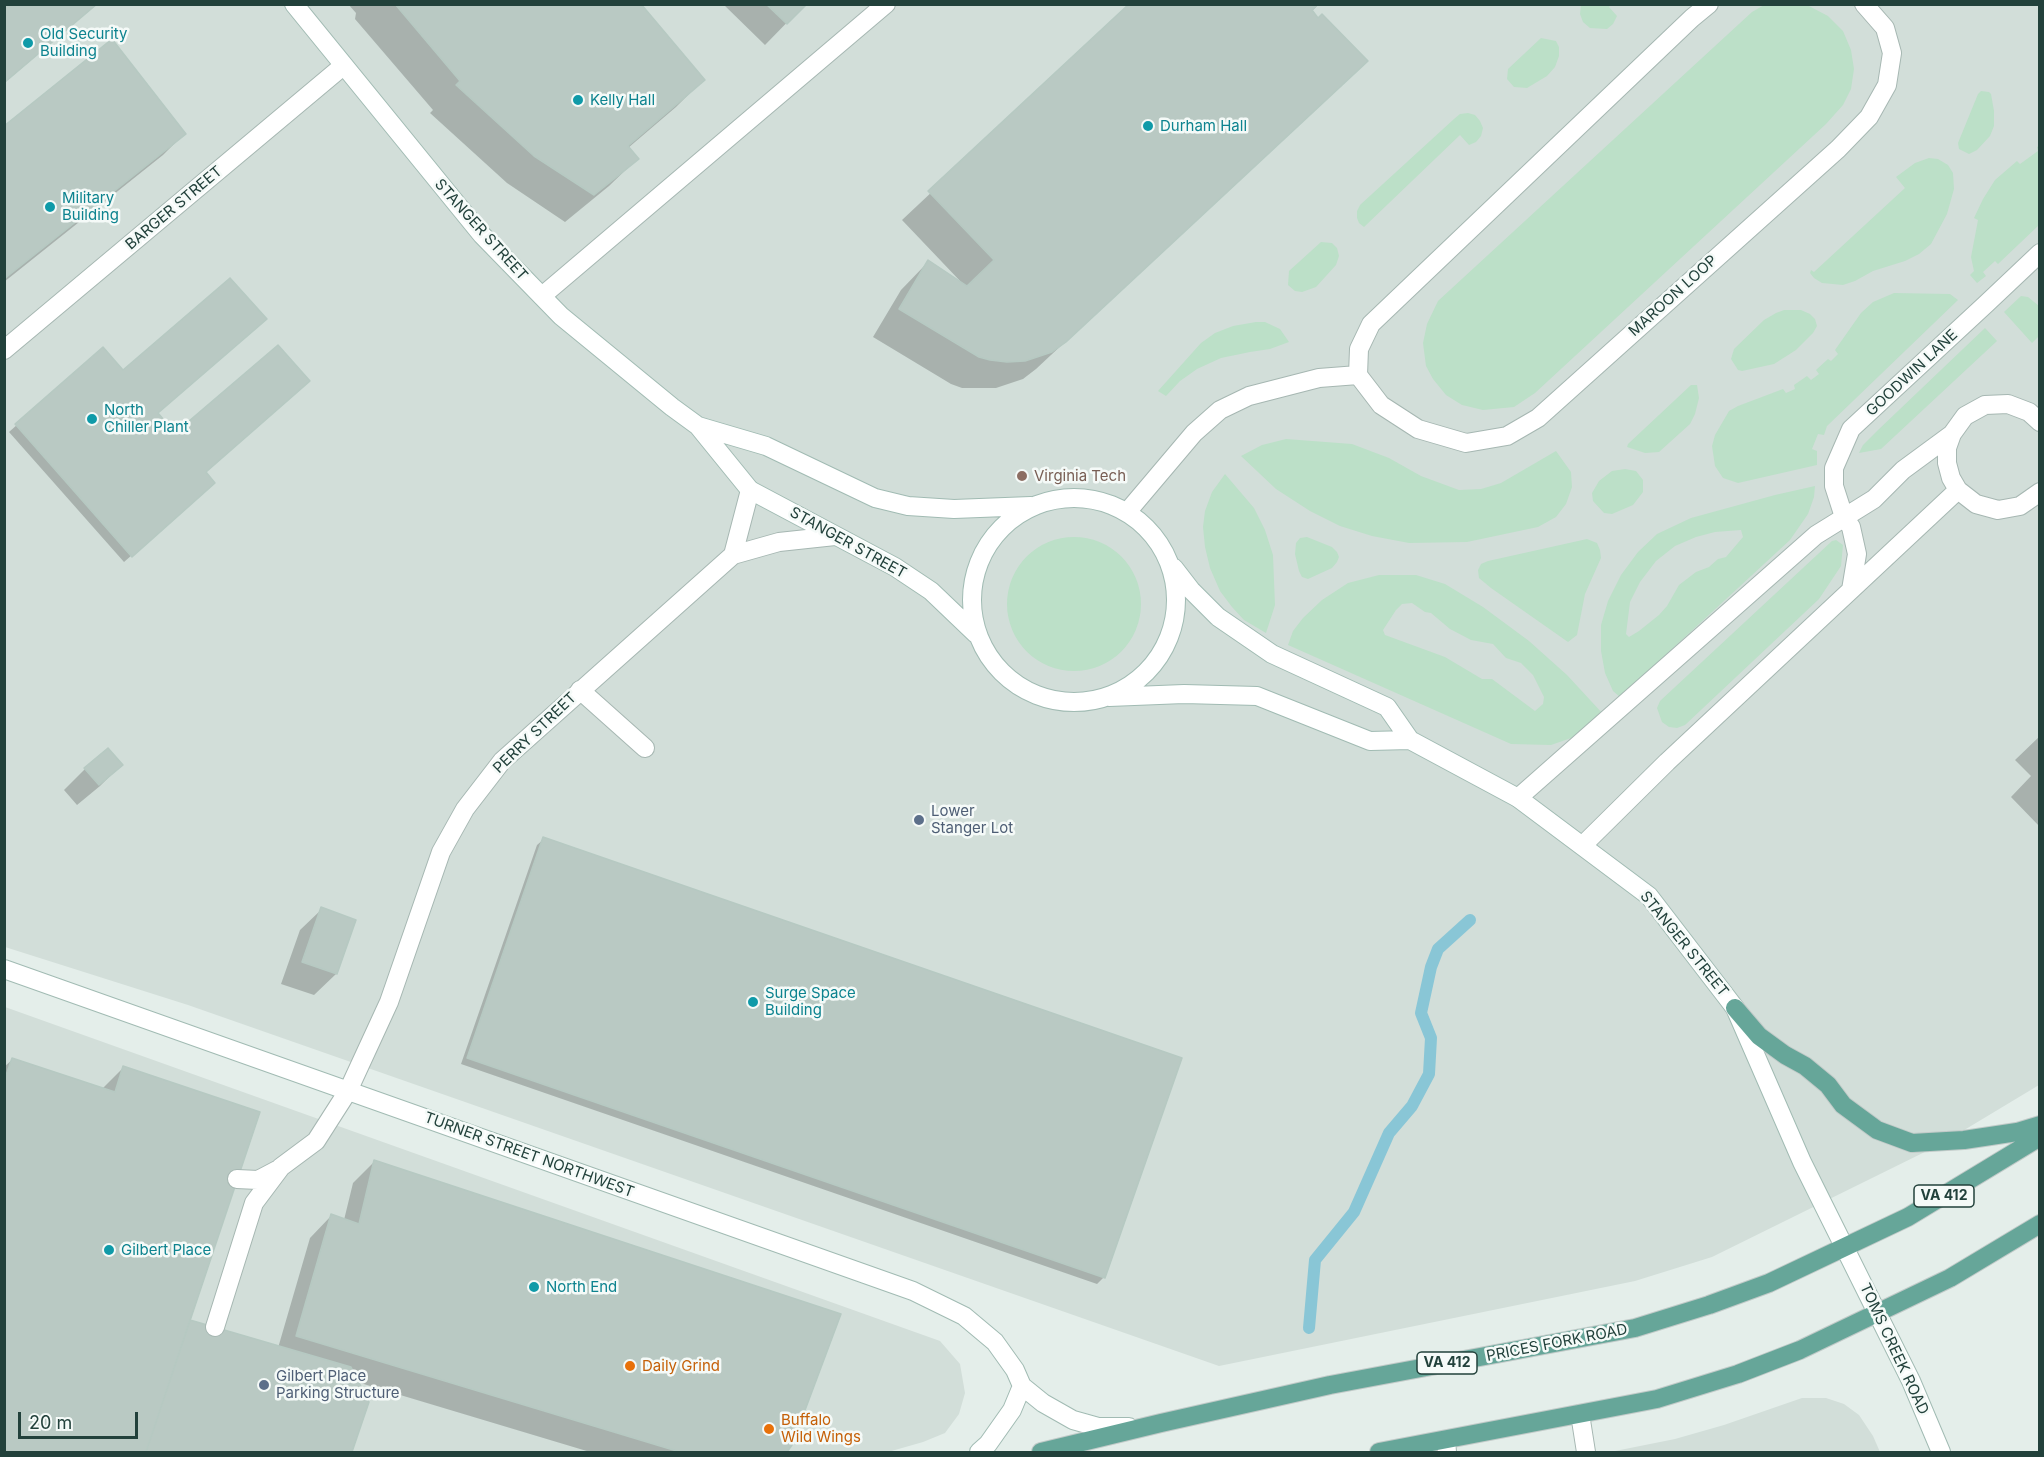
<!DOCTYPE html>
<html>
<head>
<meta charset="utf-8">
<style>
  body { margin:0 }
  #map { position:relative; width:2044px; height:1457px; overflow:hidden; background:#e4eeea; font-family:Inter,sans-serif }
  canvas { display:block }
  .frame { position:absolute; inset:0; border:6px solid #22413b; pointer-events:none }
  .scale { position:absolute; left:18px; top:1412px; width:120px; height:27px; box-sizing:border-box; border:3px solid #22413b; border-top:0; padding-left:8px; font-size:18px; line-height:21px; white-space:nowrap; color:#22413b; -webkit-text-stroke:4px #f5faf8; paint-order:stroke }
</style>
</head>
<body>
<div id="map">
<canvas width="2044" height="1457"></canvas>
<div class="frame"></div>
<div class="scale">20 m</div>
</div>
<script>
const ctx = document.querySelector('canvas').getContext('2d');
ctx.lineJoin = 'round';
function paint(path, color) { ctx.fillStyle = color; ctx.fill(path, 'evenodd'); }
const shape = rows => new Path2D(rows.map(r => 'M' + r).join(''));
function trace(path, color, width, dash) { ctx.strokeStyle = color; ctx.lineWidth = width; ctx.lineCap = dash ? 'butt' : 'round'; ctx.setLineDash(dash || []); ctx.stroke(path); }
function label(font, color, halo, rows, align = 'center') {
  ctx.font = font + ' Inter,sans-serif'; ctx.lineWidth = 5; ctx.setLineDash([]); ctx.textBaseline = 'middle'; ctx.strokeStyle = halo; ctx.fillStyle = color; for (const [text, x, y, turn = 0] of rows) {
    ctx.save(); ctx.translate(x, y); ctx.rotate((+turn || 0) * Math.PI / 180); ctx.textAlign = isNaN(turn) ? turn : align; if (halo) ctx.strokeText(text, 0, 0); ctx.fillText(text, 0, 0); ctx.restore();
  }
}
paint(shape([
  [5,5,2039,5,2039,1085,1941,1144,1712,1257,1635,1281,1219,1366,188,1005,5,947],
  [5,1007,940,1341,960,1364,965,1393,959,1414,945,1433,923,1442,888,1452,5,1452],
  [1802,1398,1826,1398,1844,1404,1859,1415,1873,1436,1880,1452,1610,1452,1675,1439,1724,1425]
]), '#d2ded9');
paint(shape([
  [1766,4,1807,5,1828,16,1843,31,1851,50,1854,69,1851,89,1843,105,1826,124,1535,393,1514,407,1483,410,1462,405,1446,395,1433,379,1426,366,1423,343,1427,324,1438,301,1752,12],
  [1581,5,1611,5,1609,7,1617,16,1613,24,1607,29,1590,28,1583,22,1580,14],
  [1541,38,1556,41,1559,47,1559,56,1555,67,1547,76,1527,88,1514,87,1507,79,1508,69],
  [1981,91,1989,92,1991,94,1994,111,1994,126,1990,136,1977,150,1969,154,1959,149,1958,143,1978,94],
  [1468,113,1475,115,1480,121,1483,128,1481,136,1476,142,1469,145,1460,135,1364,227,1359,223,1357,218,1357,211,1360,205,1454,119,1460,114],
  [2039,146,2039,225,1998,264,1995,261,1983,272,1986,276,1977,283,1970,275,1974,271,1971,257,1978,220,1974,218,1983,199,1995,180,2017,161,2020,164,2038,151,2037,147],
  [1929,158,1938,159,1948,165,1953,173,1954,189,1947,214,1931,244,1919,254,1905,261,1873,271,1855,281,1843,285,1822,283,1814,278,1810,273,1811,270,1814,272,1905,188,1896,177,1915,163],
  [1321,242,1332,243,1337,248,1339,256,1336,265,1316,287,1302,292,1295,291,1288,285,1289,271],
  [1894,293,1950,294,1958,300,1827,426,1824,435,1818,434,1812,449,1817,451,1817,465,1738,483,1723,478,1715,466,1712,446,1715,435,1729,411,1738,406,1783,389,1786,393,1795,389,1794,385,1807,376,1811,380,1819,374,1816,370,1828,359,1831,361,1838,354,1835,350,1861,313,1873,302],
  [2021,296,2028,297,2039,306,2039,336,2032,343,2004,312],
  [1784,310,1801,310,1810,314,1815,319,1817,326,1813,333,1796,350,1774,364,1742,371,1738,370,1731,359,1734,349,1764,320,1776,313],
  [1256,322,1265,322,1280,329,1289,342,1270,349,1250,352,1221,358,1197,369,1180,381,1166,396,1158,391,1201,343,1215,333,1233,326],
  [1985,328,1997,341,1881,449,1859,453,1863,445,1877,431],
  [1691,385,1697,385,1699,398,1695,414,1690,424,1659,452,1645,453,1627,447,1628,444],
  [1286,439,1352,444,1389,458,1421,476,1459,490,1481,489,1501,483,1556,451,1571,472,1572,487,1566,504,1556,517,1538,527,1467,542,1409,543,1372,536,1340,526,1310,511,1276,489,1241,456,1262,445],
  [1625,469,1636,471,1643,480,1643,492,1633,505,1612,514,1604,513,1593,501,1592,493,1599,481,1612,471],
  [1225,474,1254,508,1265,530,1273,555,1275,605,1266,633,1244,620,1232,607,1220,591,1210,568,1205,547,1203,527,1205,511,1212,492],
  [1815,486,1814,497,1808,514,1790,540,1620,697,1613,691,1605,673,1601,651,1601,625,1608,601,1621,575,1638,552,1657,534,1691,518,1775,495],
  [1741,530,1743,537,1726,557,1718,559,1709,567,1696,572,1679,585,1667,606,1659,615,1639,631,1629,637,1626,634,1630,602,1640,582,1656,561,1675,546,1696,537,1715,532],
  '1007 604a67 67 0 1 1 134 0a67 67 0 1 1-134 0Z',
  [1307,537,1332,547,1337,552,1339,557,1337,562,1332,568,1308,579,1302,577,1299,571,1295,554,1296,543,1300,538],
  [1587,539,1597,543,1600,550,1601,558,1585,594,1577,635,1568,642,1491,588,1479,578,1478,570,1481,564,1488,561],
  [1836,540,1843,545,1841,566,1819,599,1685,725,1677,728,1669,727,1662,722,1657,708,1660,701,1832,541],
  [1379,575,1416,575,1445,584,1483,607,1529,641,1567,675,1603,714,1574,737,1551,745,1511,744,1288,645,1293,631,1303,618,1322,600,1348,583],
  [1412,603,1425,612,1431,613,1450,629,1471,640,1493,644,1506,658,1521,663,1533,675,1544,697,1543,704,1535,711,1492,679,1482,679,1445,657,1385,635,1383,630,1396,610,1402,604]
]), '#bce0c8');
paint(shape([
  [4,4,97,4,4,83],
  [348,4,639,4,703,80,676,107,628,148,637,159,609,186,565,222,507,183,430,113,433,110,355,19,356,13],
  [723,4,805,4,765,45],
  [1132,4,1319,4,1311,12,1366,61,1036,369,1023,379,996,388,962,388,951,384,873,337,901,290,928,262,962,283,902,220],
  [4,128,184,134,163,155,4,282],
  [102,349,204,472,206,490,124,562,9,432],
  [2040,736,2040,827,2011,797,2031,776,2015,760],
  [121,765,100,786,77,805,64,790,85,769],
  [544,839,1104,1277,1097,1284,461,1064,537,845],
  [322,909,354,921,336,974,314,995,281,984,300,930],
  [13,1059,102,1089,123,1068,188,1321,278,1348,310,1238,331,1216,344,1220,353,1183,374,1162,791,1445,785,1452,590,1452,357,1382,368,1402,351,1452,4,1452,4,1067]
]), '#0003');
trace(shape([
  [1309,1328,1315,1260,1354,1212,1389,1133,1412,1106,1429,1074,1431,1038,1421,1013,1431,967,1438,949,1470,920]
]), '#89c6d6', 12);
const building = shape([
  [4,4,97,4,5,82,4,4],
  [395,4,641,4,705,80,628,146,639,159,594,195,534,156,456,85,460,81,395,4],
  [766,4,807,4,787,24,766,4],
  [1129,4,1318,4,1312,10,1318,18,1322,14,1368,61,1066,342,1052,352,1025,361,1007,362,990,360,979,357,899,309,928,260,967,286,994,260,928,191,1129,4],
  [112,39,186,134,4,279,4,126,112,39],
  [230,278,267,319,158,413,175,433,278,345,310,381,206,472,215,483,132,557,15,424,103,347,123,370,230,278],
  [108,748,123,765,99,785,84,768,108,748],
  [543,837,1182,1058,1105,1278,467,1058,543,837],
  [321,907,356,920,337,974,302,962,321,907],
  [12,1058,115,1092,123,1066,260,1112,146,1452,4,1452,4,1081,12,1058],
  [374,1160,841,1314,792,1445,787,1452,680,1452,296,1336,331,1214,359,1224,374,1160],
  [190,1320,351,1367,369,1402,352,1452,146,1452,190,1320]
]);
paint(building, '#b9c9c3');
trace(building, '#b6c9c2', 1.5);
const lane = shape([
  [1709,4,1692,18,1371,324,1359,349,1358,375,1381,405,1418,429,1466,443,1507,436,1538,418,1838,149,1869,117,1887,85,1892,53,1885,28,1864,4],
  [542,296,886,4],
  [1952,434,1947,448,1947,463,1951,478,1958,490,1976,504,1998,510,2020,506,2040,492],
  [1128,511,1194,433,1220,410,1249,396,1319,378,1358,375],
  [1851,590,1857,554,1851,527,1844,517,1834,486,1834,468,1851,429,1986,304,2040,253],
  [580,690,645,748],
  [1518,798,1816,535,1874,499,1903,470,1952,434,1965,416,1985,405,2008,404,2029,412,2040,422],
  [1583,845,1667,762,1958,490],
  [237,1179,258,1180,277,1170],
  [215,1327,254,1203,281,1167,316,1141,348,1091],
  [1580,1414,1586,1452],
  [1446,1440,1447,1452]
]);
const street = shape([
  [4,350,343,66],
  [733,555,750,490],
  [348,1091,389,1002,441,852,465,809,502,761,733,555,779,542,835,536]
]);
const secondary = shape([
  [294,4,482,235,561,316,672,407,698,426,750,490,895,567,931,591,976,634],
  [698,426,766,446,875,498,908,506,954,509,1031,506],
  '972 600a102 102 0 1 1 204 0a102 102 0 1 1-204 0Z',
  [1174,568,1191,590,1218,617,1272,654,1387,707,1410,740,1518,798,1649,896,1735,1008,1802,1162,1911,1381,1941,1452],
  [1109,697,1184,694,1257,696,1370,741,1410,740],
  [4,969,913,1291,964,1316,995,1342,1015,1370,1022,1386,1043,1403,1073,1420,1098,1427,1129,1427],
  [979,1452,988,1444,1012,1410,1022,1386]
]);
const primary = shape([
  [1735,1008,1759,1036,1785,1055,1805,1066,1828,1085,1843,1105,1877,1130,1912,1143,1964,1140,2017,1132,2040,1125],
  [1041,1452,1161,1423,1330,1385,1635,1328,1709,1305,1769,1283,1908,1217,2040,1137],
  [1379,1452,1657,1399,1738,1374,1800,1350,1950,1278,2040,1224]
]);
trace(lane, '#a6b7b2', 20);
trace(street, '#a6b7b2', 20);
trace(secondary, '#a1bbb3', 20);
trace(primary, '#c1cac8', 20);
trace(lane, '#fff', 18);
trace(street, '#fff', 18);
trace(secondary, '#fff', 18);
trace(primary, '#66a699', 18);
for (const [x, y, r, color] of [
  [28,43,6,"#0f9aa8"],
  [578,100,6,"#0f9aa8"],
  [1148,126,6,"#0f9aa8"],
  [50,207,6,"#0f9aa8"],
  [92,419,6,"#0f9aa8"],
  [1022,476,6,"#8d6e63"],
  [919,820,6,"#5c6f8a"],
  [753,1002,6,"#0f9aa8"],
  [109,1250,6,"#0f9aa8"],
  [534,1287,6,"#0f9aa8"],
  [630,1366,6,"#e8710a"],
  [264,1385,6,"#5c6f8a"],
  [769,1429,6,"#e8710a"]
]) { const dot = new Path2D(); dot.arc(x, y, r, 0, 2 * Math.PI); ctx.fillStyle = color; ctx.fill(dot); trace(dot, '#f5faf8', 2); }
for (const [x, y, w] of [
  [1944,1196,60],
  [1447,1363,60]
]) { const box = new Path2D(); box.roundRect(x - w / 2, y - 11, w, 22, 4.5); ctx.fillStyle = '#f5faf8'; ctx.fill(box); trace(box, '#22413b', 1.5); }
label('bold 14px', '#22413b', null, [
  ["VA 412",1944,1196],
  ["VA 412",1447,1363]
]);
label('15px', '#0d838f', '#f5faf8', [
  ["Old Security",40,34],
  ["Building",40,51],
  ["Kelly Hall",590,100],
  ["Durham Hall",1160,126],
  ["Military",62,198],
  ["Building",62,215],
  ["North",104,410],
  ["Chiller Plant",104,427],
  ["Surge Space",765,993],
  ["Building",765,1010],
  ["Gilbert Place",121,1250],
  ["North End",546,1287]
], 'left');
label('15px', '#22413b', '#f5faf8', [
  ["BARGER STREET",174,208,-40],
  ["STANGER STREET",481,230,48],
  ["MAROON LOOP",1673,296,-42],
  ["GOODWIN LANE",1912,373,-43],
  ["STANGER STREET",848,543,29],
  ["PERRY STREET",535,733,-44],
  ["STANGER STREET",1684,944,51],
  ["TURNER STREET NORTHWEST",529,1155,20],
  ["PRICES FORK ROAD",1557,1343,-11],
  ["TOMS CREEK ROAD",1894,1349,65]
]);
label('15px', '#785e54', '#f5faf8', [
  ["Virginia Tech",1034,476]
], 'left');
label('15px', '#4e5e75', '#f5faf8', [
  ["Lower",931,811],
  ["Stanger Lot",931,828],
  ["Gilbert Place",276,1376],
  ["Parking Structure",276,1393]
], 'left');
label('15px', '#c56008', '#f5faf8', [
  ["Daily Grind",642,1366],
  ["Buffalo",781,1420],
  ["Wild Wings",781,1437]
], 'left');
</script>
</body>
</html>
